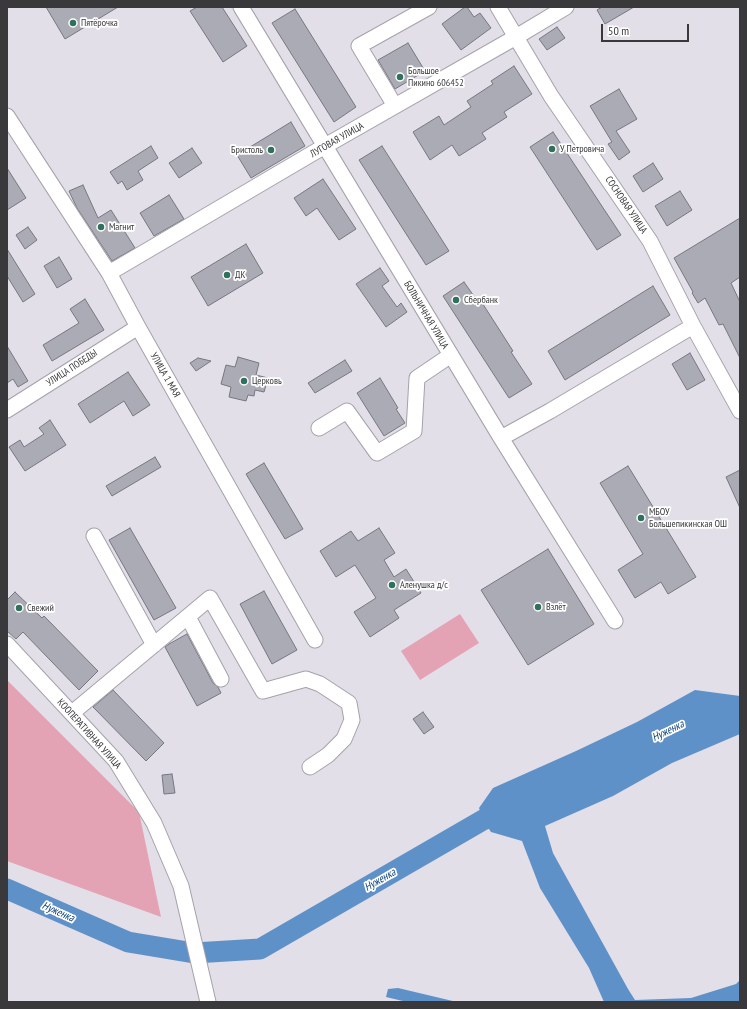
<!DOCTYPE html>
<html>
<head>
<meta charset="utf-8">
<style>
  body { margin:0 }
  #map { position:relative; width:747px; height:1009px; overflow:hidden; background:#e3dfe8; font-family:"PT Sans Narrow",sans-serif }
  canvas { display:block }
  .frame { position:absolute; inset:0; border:8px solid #39383b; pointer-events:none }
  .scale { position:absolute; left:601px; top:24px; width:88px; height:18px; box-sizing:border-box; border:2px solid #39383b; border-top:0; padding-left:5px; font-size:12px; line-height:14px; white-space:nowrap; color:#39383b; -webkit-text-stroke:3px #fff; paint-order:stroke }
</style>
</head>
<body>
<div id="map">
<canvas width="747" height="1009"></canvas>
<div class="frame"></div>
<div class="scale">50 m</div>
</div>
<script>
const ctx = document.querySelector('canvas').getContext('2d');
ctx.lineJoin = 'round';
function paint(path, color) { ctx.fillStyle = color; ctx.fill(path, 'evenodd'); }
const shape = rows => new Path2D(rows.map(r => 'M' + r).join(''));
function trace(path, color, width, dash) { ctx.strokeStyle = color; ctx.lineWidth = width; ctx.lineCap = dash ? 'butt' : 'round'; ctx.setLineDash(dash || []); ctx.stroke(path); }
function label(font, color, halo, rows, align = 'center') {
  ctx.font = font + ' "PT Sans Narrow",sans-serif'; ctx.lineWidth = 3.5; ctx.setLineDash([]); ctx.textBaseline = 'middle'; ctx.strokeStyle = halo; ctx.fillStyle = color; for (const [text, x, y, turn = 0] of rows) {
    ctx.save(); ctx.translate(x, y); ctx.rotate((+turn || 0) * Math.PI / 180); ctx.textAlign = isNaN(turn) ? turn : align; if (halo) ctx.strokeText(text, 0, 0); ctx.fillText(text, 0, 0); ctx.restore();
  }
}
paint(shape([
  [460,614,479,643,420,680,401,651],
  [7,680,139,812,161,917,7,861]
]), '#e4a3b5');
paint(shape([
  [695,690,740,696,740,734,672,763,613,796,545,826,553,853,628,989,635,1000,691,998,736,984,740,980,740,1002,604,1002,589,968,540,888,522,841,491,832,483,820,479,808,493,788,576,751,637,722],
  [398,988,457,1002,407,1002,386,997,388,989]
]), '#5f91c9');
trace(shape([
  [7,889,128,942,194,953,260,949,483,820,509,808]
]), '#5f91c9', 21);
const building = shape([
  [46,7,118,7,65,39,46,7],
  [197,7,222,7,247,46,223,62,190,11,197,7],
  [465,7,467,7,474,17,480,13,491,28,461,50,442,24,465,7],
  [602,7,634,7,605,24,597,10,602,7],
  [295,9,356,107,334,122,272,23,295,9],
  [557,27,565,38,547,50,539,39,557,27],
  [408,43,425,71,395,89,378,60,408,43],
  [514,66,532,94,504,112,507,117,482,133,486,139,459,156,452,145,430,160,413,132,439,116,444,125,471,107,467,101,493,84,491,81,514,66],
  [619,89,637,119,616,131,630,152,619,160,608,144,612,142,590,106,619,89],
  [291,122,305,146,251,178,237,155,291,122],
  [553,132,621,235,597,250,530,147,553,132],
  [151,146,158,158,138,171,143,180,127,190,122,181,118,184,110,172,151,146],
  [382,146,449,251,426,265,359,160,382,146],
  [192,148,202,163,179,178,169,163,192,148],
  [653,163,663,179,643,192,633,176,653,163],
  [7,168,26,198,7,210,7,168],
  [323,179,356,229,339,240,317,208,306,216,294,198,323,179],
  [83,185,98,218,111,210,135,248,112,261,77,208,69,191,83,185],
  [680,191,692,210,667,226,655,206,680,191],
  [169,195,184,219,154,236,140,213,169,195],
  [740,218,740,277,731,283,740,302,740,358,723,324,719,325,705,298,698,303,692,293,693,292,674,258,740,218],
  [28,227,37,240,25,249,16,235,28,227],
  [246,244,263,273,208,306,191,277,246,244],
  [7,249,35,294,23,302,7,276,7,249],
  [59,257,72,279,57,288,44,266,59,257],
  [380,268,389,281,382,286,397,307,401,303,407,312,386,327,356,284,380,268],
  [464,282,476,299,479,298,513,351,511,352,532,384,509,398,443,296,464,282],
  [653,286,670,315,565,380,548,351,653,286],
  [85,299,104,330,52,361,43,345,79,323,70,309,85,299],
  [7,346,28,381,18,387,13,379,7,383,7,346],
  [690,353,705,380,687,390,672,364,690,353],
  [238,357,259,363,256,375,268,378,264,392,255,390,254,396,248,395,246,401,229,397,231,387,221,384,226,365,235,367,238,357],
  [198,358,211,361,196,371,190,363,198,358],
  [345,360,352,371,315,393,308,383,345,360],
  [128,372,150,405,133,416,124,401,90,423,78,404,128,372],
  [380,378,398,408,396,409,405,423,384,436,357,393,380,378],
  [50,420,66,445,25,471,9,447,20,440,24,447,44,434,39,428,50,420],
  [155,457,161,467,112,496,106,486,155,457],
  [264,463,303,529,285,539,246,474,264,463],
  [628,466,696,577,668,594,661,582,635,598,618,570,643,554,600,483,628,466],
  [740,470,740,508,726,477,740,470],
  [130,528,176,608,154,620,109,540,130,528],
  [379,528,395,553,384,560,394,577,406,569,421,593,394,610,399,618,370,637,354,612,376,598,355,565,336,577,320,551,351,531,358,541,379,528],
  [548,549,594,624,528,665,481,590,548,549],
  [264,591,297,650,272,664,240,604,264,591],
  [15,592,42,618,44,616,98,671,79,690,23,632,16,639,7,631,7,600,15,592],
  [187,634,213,683,218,687,221,693,197,706,165,647,169,644,187,634],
  [113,690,164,743,146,761,93,707,113,690],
  [423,712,434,727,424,734,413,719,423,712],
  [172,774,175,793,164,794,162,775,172,774]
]);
paint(building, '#aaabb4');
trace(building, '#76777f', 1);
const minor = shape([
  [241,7,501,438,615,621],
  [498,7,551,96,650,241,693,326,740,411],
  [395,106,359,46,429,7],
  [7,116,109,273,138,327,315,640],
  [109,273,325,146,516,37,566,7],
  [7,410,138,327],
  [319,428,347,411,377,453,414,431,417,378,451,355],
  [501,438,550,411,693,326],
  [94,536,154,645],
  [188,617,221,679],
  [7,644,116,761,154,823,181,886,208,1002],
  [72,713,210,598,263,691,306,679,320,684,349,703,352,720,344,739,328,755,310,767]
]);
trace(minor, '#a5a2aa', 17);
trace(minor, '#fff', 15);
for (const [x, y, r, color] of [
  [73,23,4,"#31705d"],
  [400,77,4,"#31705d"],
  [552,149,4,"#31705d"],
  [271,150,4,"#31705d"],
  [101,227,4,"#31705d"],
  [227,275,4,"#31705d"],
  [456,300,4,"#31705d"],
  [244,381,4,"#31705d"],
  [641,518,4,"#31705d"],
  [392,585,4,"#31705d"],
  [538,607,4,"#31705d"],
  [19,608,4,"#31705d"]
]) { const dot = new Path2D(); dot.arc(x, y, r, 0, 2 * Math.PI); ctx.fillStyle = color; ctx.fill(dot); trace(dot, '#fff', 1.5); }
label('10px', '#39383b', '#fff', [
  ["Пятёрочка",81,23],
  ["Большое",408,71],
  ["Пикино 606452",408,83],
  ["У Петровича",560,149],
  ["Бристоль",263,150,"right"],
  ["Магнит",109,227],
  ["ДК",235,275],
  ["Сбербанк",464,300],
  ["Церковь",252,381],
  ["МБОУ",649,512],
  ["Большепикинская ОШ",649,524],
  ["Аленушка д/с",400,585],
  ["Взлёт",546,607],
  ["Свежий",27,608]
], 'left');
label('10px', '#39383b', '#fff', [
  ["ЛУГОВАЯ УЛИЦА",337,140,-30],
  ["СОСНОВАЯ УЛИЦА",626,205,56],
  ["БОЛЬНИЧНАЯ УЛИЦА",426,315,59],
  ["УЛИЦА ПОБЕДЫ",72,368,-33],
  ["УЛИЦА 1 МАЯ",165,375,60],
  ["КООПЕРАТИВНАЯ УЛИЦА",89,734,48]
]);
label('italic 11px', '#0e4378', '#fff', [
  ["Нуженка",668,731,-26],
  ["Нуженка",380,880,-30],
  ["Нуженка",58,912,24]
]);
</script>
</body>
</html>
